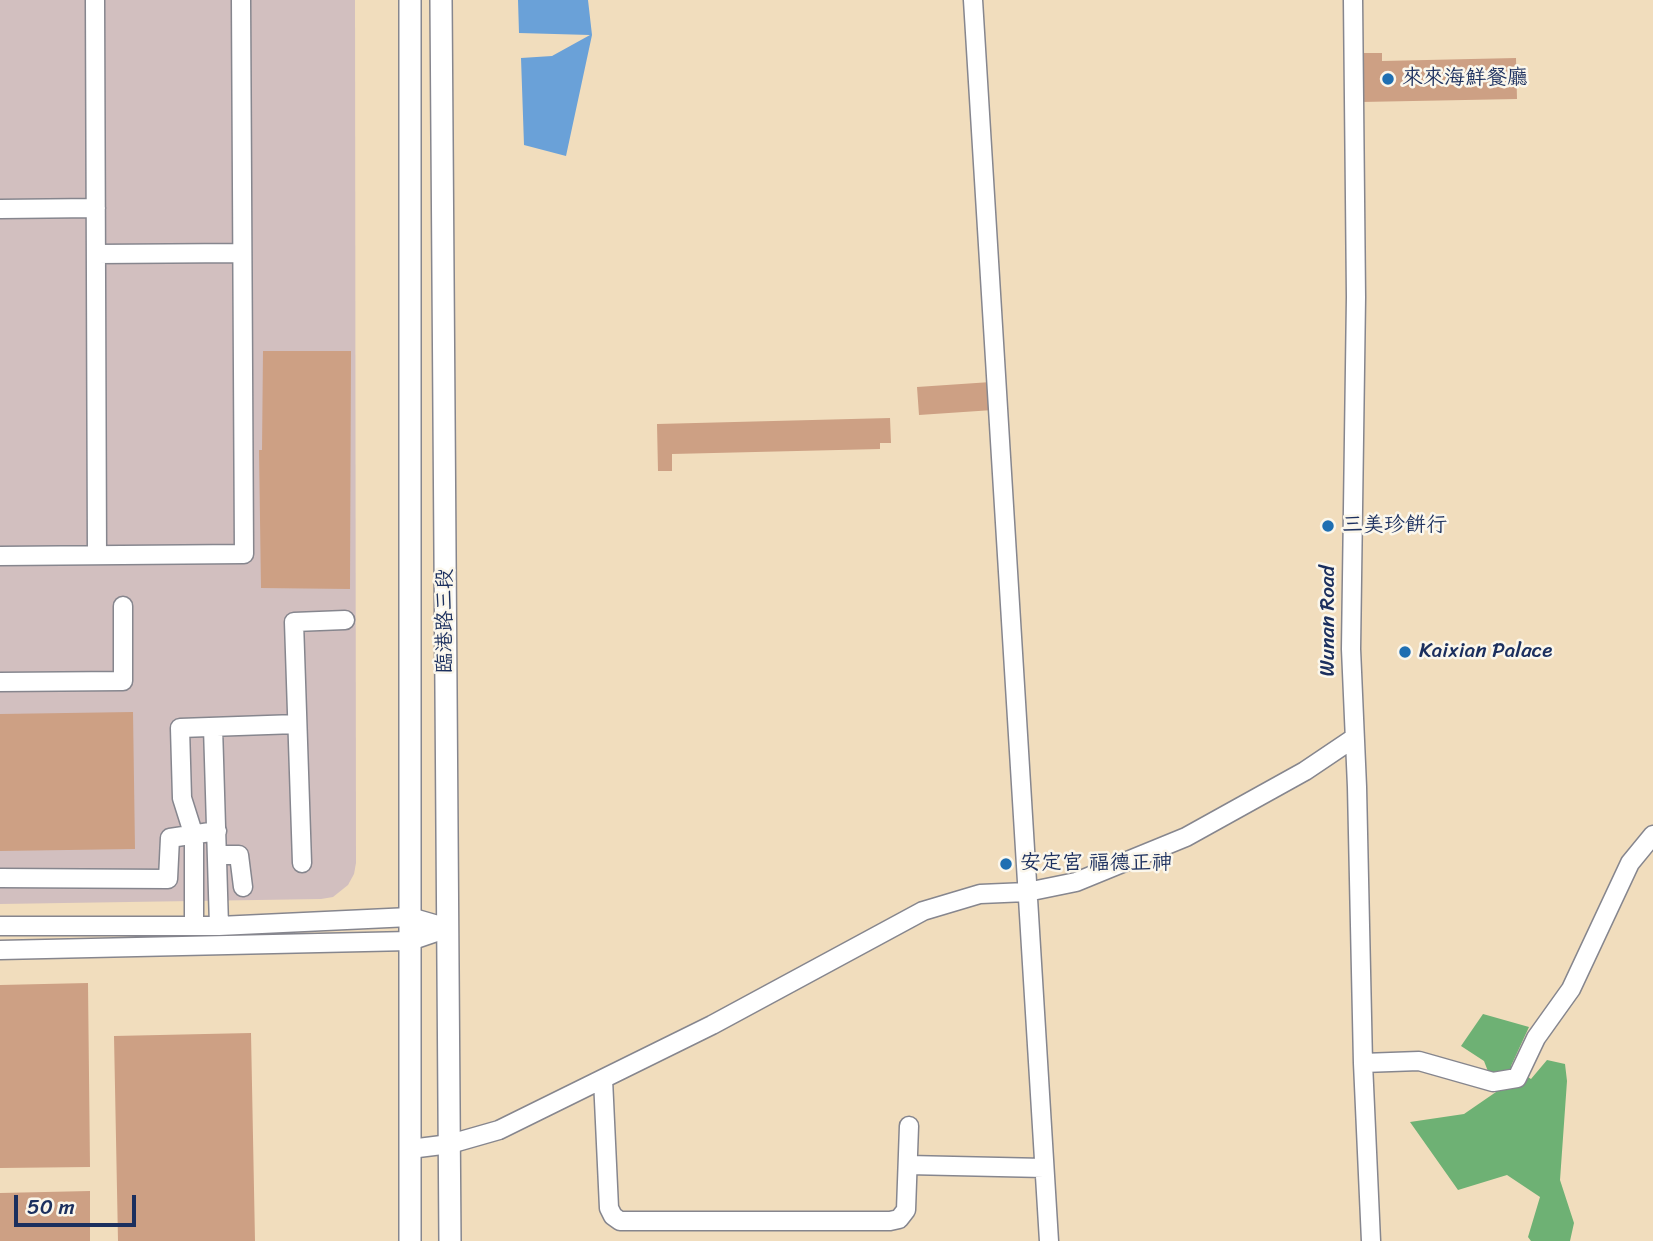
<!DOCTYPE html>
<html>
<head>
<meta charset="utf-8">
<style>
  body { margin:0 }
  #map { position:relative; width:1653px; height:1241px; overflow:hidden; background:#f1ddbd; font-family:Sriracha,sans-serif }
  canvas { display:block }
  .scale { position:absolute; left:14px; top:1195px; width:122px; height:32px; box-sizing:border-box; border:4px solid #1b2f5e; border-top:0; padding-left:9px; font-size:21px; line-height:24px; white-space:nowrap; color:#1b2f5e; -webkit-text-stroke:5px #fbf7ec; paint-order:stroke }
</style>
</head>
<body>
<div id="map">
<canvas width="1653" height="1241"></canvas>
<div class="scale">50 m</div>
</div>
<script>
const ctx = document.querySelector('canvas').getContext('2d');
ctx.lineJoin = 'round';
function paint(path, color) { ctx.fillStyle = color; ctx.fill(path, 'evenodd'); }
const shape = rows => new Path2D(rows.map(r => 'M' + r).join(''));
function trace(path, color, width, dash) { ctx.strokeStyle = color; ctx.lineWidth = width; ctx.lineCap = dash ? 'butt' : 'round'; ctx.setLineDash(dash || []); ctx.stroke(path); }
function label(font, color, halo, rows, align = 'center') {
  ctx.font = font + ' Sriracha,"LXGW WenKai TC",sans-serif'; ctx.lineWidth = 5; ctx.setLineDash([]); ctx.textBaseline = 'middle'; ctx.strokeStyle = halo; ctx.fillStyle = color; for (const [text, x, y, turn = 0] of rows) {
    ctx.save(); ctx.translate(x, y); ctx.rotate((+turn || 0) * Math.PI / 180); ctx.textAlign = isNaN(turn) ? turn : align; if (halo) ctx.strokeText(text, 0, 0); ctx.fillText(text, 0, 0); ctx.restore();
  }
}
paint(shape([
  [0,0,355,0,356,863,354,874,348,885,333,897,321,899,0,904]
]), '#d2bfbf');
paint(shape([
  [1483,1014,1529,1027,1511,1066,1531,1079,1547,1060,1565,1064,1567,1081,1560,1180,1574,1223,1570,1241,1531,1241,1528,1237,1540,1197,1507,1175,1458,1190,1410,1122,1464,1114,1496,1092,1484,1061,1461,1046]
]), '#6eb174');
paint(shape([
  [518,0,588,0,592,35,566,156,524,145,521,58,552,56,590,35,519,33]
]), '#6aa1d8');
paint(shape([
  [1360,53,1382,53,1382,61,1516,58,1517,99,1361,102],
  [263,351,351,351,350,589,261,588,259,450,262,450],
  [991,382,993,410,919,415,917,387],
  [890,418,891,443,880,443,880,449,672,454,672,471,658,471,657,424],
  [133,712,135,849,0,851,0,714],
  [88,983,90,1167,0,1168,0,985],
  [251,1033,255,1241,118,1241,114,1036],
  [90,1191,90,1241,0,1241,0,1193]
]), '#cda084');
const minor = shape([
  [95,0,97,555],
  [973,0,1049,1241],
  [1353,0,1356,297,1351,649,1357,787,1363,1063,1371,1241],
  [0,209,96,208],
  [96,254,242,253],
  [0,556,244,554,241,0],
  [0,682,123,681,123,606],
  [213,727,219,926],
  [218,855,239,855,243,887],
  [302,863,294,622,345,620],
  [0,878,168,879,170,838,217,831],
  [0,926,219,926,410,917,448,928],
  [194,926,194,836,182,798,180,728,297,724],
  [0,950,410,941,448,928],
  [1363,1063,1419,1061,1493,1082,1517,1078,1536,1038,1571,989,1630,863,1653,835],
  [603,1079,609,1208,613,1216,620,1221,890,1221,899,1219,906,1210,909,1126],
  [410,1149,450,1144,499,1130,712,1025,923,911,980,894,1027,892,1076,882,1186,837,1305,771,1354,738],
  [908,1165,1044,1168]
]);
const major = shape([
  [441,0,450,1241],
  [410,1241,410,0]
]);
trace(minor, '#86868e', 21);
trace(major, '#86868e', 24);
trace(minor, '#fff', 18);
trace(major, '#fff', 21);
for (const [x, y, r, color] of [
  [1388,79,7,"#1f6fb2"],
  [1328,526,7,"#1f6fb2"],
  [1405,652,7,"#1f6fb2"],
  [1006,864,7,"#1f6fb2"]
]) { const dot = new Path2D(); dot.arc(x, y, r, 0, 2 * Math.PI); ctx.fillStyle = color; ctx.fill(dot); trace(dot, '#fbf7ec', 2.5); }
label('21px', '#1b2f5e', '#fbf7ec', [
  ["來來海鮮餐廳",1402,79],
  ["三美珍餅行",1342,526],
  ["Kaixian Palace",1419,652],
  ["安定宮 福德正神",1020,864]
], 'left');
label('21px', '#1b2f5e', '#fbf7ec', [
  ["臨港路三段",446,621,-90],
  ["Wunan Road",1329,621,-90]
]);
</script>
</body>
</html>
